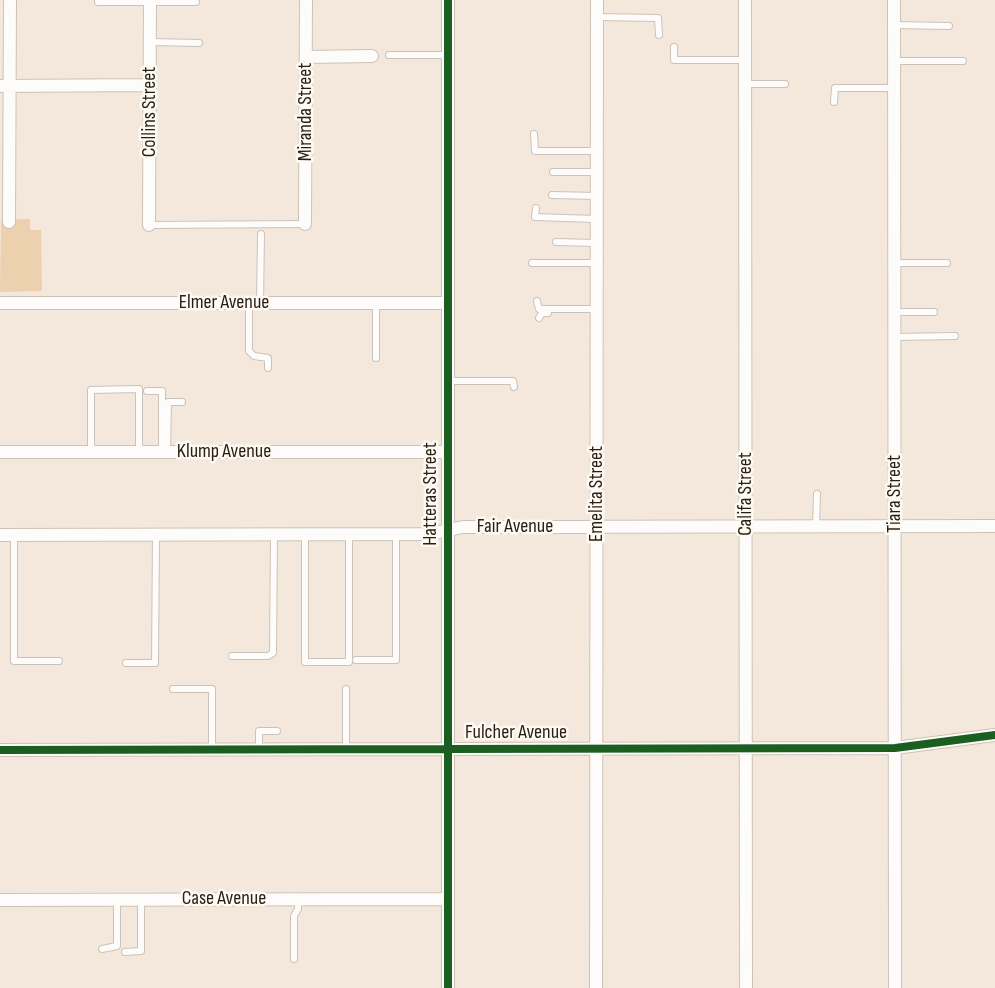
<!DOCTYPE html>
<html>
<head>
<meta charset="utf-8">
<style>
  body { margin:0 }
  canvas { display:block; background:#f3e8db }
</style>
</head>
<body>
<canvas width="995" height="988"></canvas>
<script>
const ctx = document.querySelector('canvas').getContext('2d');
ctx.lineJoin = 'round';
function paint(path, color) { ctx.fillStyle = color; ctx.fill(path, 'evenodd'); }
const shape = rows => new Path2D(rows.map(r => 'M' + r).join(''));
function trace(path, color, width, dash) { ctx.strokeStyle = color; ctx.lineWidth = width; ctx.lineCap = dash ? 'butt' : 'round'; ctx.setLineDash(dash || []); ctx.stroke(path); }
function label(font, color, halo, rows, align = 'center') {
  ctx.font = font + ' "Sofia Sans Condensed",sans-serif'; ctx.lineWidth = 5; ctx.setLineDash([]); ctx.textBaseline = 'middle'; ctx.strokeStyle = halo; ctx.fillStyle = color; for (const [text, x, y, turn = 0] of rows) {
    ctx.save(); ctx.translate(x, y); ctx.rotate((+turn || 0) * Math.PI / 180); ctx.textAlign = isNaN(turn) ? turn : align; if (halo) ctx.strokeText(text, 0, 0); ctx.fillText(text, 0, 0); ctx.restore();
  }
}
paint(shape([
  [30,219,30,230,41,230,42,291,0,292,1,220]
]), '#edd1ae');
const service = shape([
  [98,0,98,2,196,2],
  [597,17,658,18,659,35],
  [895,25,949,26],
  [150,42,199,43],
  [674,47,674,60,745,60],
  [389,55,448,55],
  [895,61,963,61],
  [746,84,785,84],
  [834,102,835,88,894,88],
  [534,134,535,151,597,151],
  [553,172,597,172],
  [552,195,597,196],
  [536,208,535,217,596,219],
  [149,225,305,224],
  [556,242,596,243],
  [532,263,596,263],
  [895,263,947,263],
  [537,301,539,309,597,309],
  [260,303,261,234],
  [376,303,376,358],
  [249,304,249,351,254,356,268,358,268,368],
  [894,312,934,312],
  [539,318,542,313,548,313],
  [894,337,955,336],
  [449,381,513,381,514,387],
  [147,391,162,391,162,452],
  [91,452,91,390,139,389,139,452],
  [167,452,168,402,182,402],
  [816,526,817,494],
  [305,534,305,662,349,662,349,534],
  [14,535,14,661,59,661],
  [232,656,268,656,273,653,274,535],
  [356,660,396,660,396,534],
  [126,663,155,663,156,535],
  [173,689,212,689,212,749],
  [259,749,259,731,277,731],
  [346,749,346,689],
  [102,949,117,946,117,900],
  [125,952,141,951,141,899],
  [294,959,294,916,298,909,298,900]
]);
const minor = shape([
  [745,0,746,988],
  [894,0,895,988],
  [306,57,372,56],
  [0,86,150,85],
  [9,222,10,0],
  [305,224,306,0],
  [149,225,150,0],
  [0,303,448,303],
  [0,452,447,452],
  [0,535,430,534,463,527,995,526],
  [0,750,895,748,995,735],
  [0,900,448,899],
  [448,988,448,0],
  [596,988,597,0]
]);
trace(service, '#ccc3b8', 8);
trace(minor, '#ccc3b8', 14);
trace(service, '#fdfcfa', 6);
trace(minor, '#fdfcfa', 12);
trace(shape([
  [0,750,895,748,995,735],
  [448,988,448,0]
]), '#1b5e20', 8);
label('20px', '#292015', '#fef9f3', [
  ["Collins Street",150,112,-90],
  ["Miranda Street",306,112,-90],
  ["Elmer Avenue",224,303],
  ["Klump Avenue",224,452],
  ["Hatteras Street",431,494,-90],
  ["Emelita Street",597,494,-90],
  ["Califa Street",746,494,-90],
  ["Tiara Street",895,494,-90],
  ["Fair Avenue",515,527],
  ["Fulcher Avenue",516,733],
  ["Case Avenue",224,899]
]);
</script>
</body>
</html>
